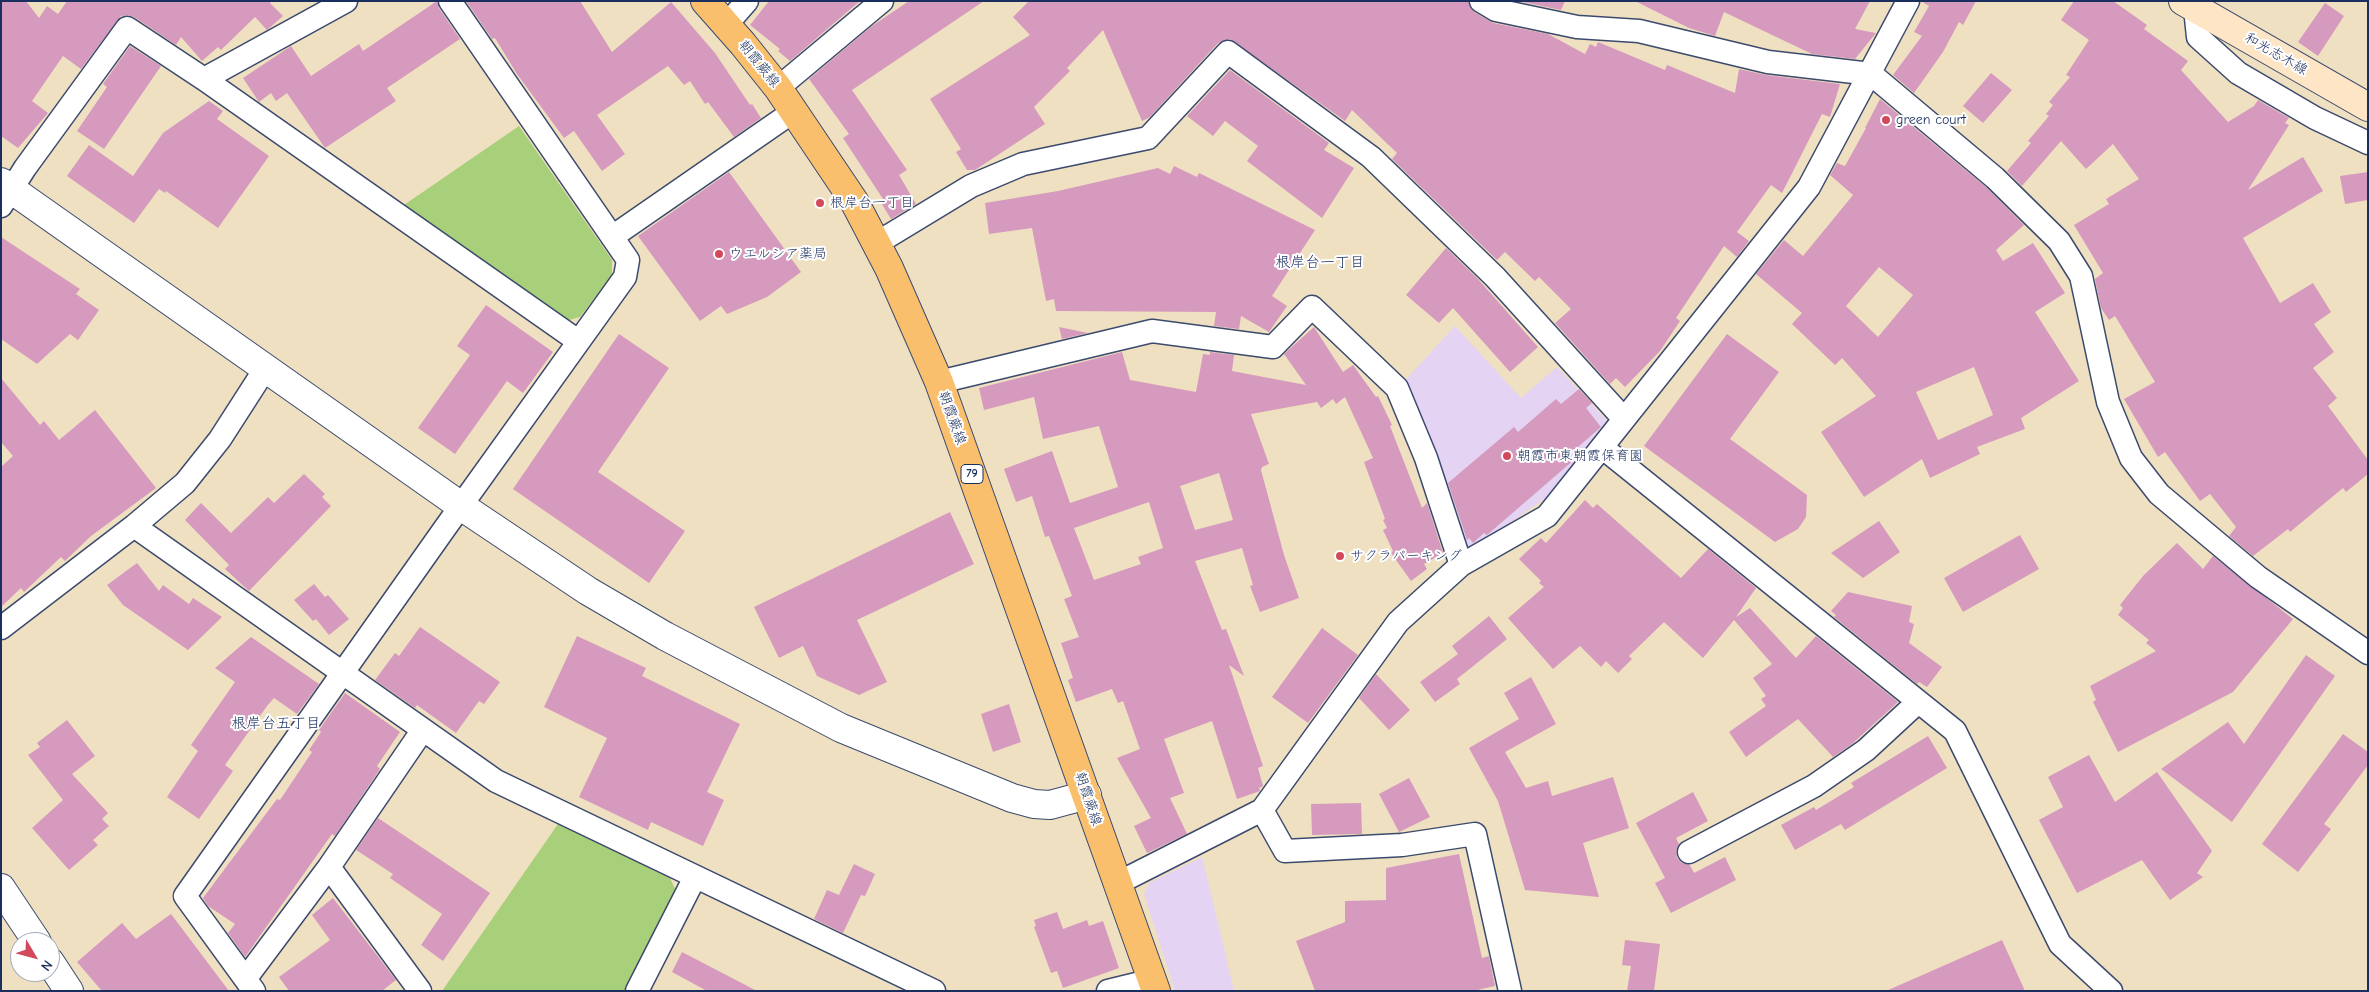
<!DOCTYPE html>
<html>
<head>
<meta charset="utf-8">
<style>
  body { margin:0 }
  #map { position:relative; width:2369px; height:992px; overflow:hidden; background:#efe0c1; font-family:"Comic Neue",sans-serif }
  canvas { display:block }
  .frame { position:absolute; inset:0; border:2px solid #1b2f5e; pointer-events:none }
  .north { position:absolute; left:10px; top:932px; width:50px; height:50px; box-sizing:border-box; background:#fff; border:1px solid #a4acbf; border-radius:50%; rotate:127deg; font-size:14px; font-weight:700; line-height:20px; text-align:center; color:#1b2f5e }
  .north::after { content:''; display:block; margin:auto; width:18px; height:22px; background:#d1495b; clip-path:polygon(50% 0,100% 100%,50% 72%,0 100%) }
</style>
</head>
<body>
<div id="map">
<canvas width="2369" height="992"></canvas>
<div class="frame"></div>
<div class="north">N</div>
</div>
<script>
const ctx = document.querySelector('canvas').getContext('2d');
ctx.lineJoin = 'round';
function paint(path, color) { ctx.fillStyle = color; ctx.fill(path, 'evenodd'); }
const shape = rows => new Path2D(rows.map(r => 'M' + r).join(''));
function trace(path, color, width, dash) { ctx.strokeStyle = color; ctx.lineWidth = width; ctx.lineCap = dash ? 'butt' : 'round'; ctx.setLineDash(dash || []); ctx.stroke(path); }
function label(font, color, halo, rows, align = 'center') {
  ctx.font = font + ' "Comic Neue","Klee One",sans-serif'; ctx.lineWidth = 4; ctx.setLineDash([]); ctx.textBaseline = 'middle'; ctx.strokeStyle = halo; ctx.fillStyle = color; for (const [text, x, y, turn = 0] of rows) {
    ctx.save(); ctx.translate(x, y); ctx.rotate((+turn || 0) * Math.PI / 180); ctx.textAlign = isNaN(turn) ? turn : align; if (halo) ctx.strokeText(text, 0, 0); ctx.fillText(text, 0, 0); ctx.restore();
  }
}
paint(shape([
  [1455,326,1521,398,1557,367,1609,423,1561,487,1465,555,1400,386],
  [1202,857,1220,931,1234,991,1175,991,1144,894,1149,883]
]), '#e4d3f2');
paint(shape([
  [519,126,612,260,612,275,580,317,569,320,404,205],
  [558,824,670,878,676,891,628,991,442,991]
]), '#a8cf79');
paint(shape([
  [1,1,26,1,39,18,47,6,58,14,67,1,272,1,270,3,283,16,267,30,255,17,221,50,218,47,202,61,181,37,176,45,134,17,128,15,121,16,81,69,63,56,32,101,48,113,18,148,1,136],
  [437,1,439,8,460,39,387,88,396,101,325,148,287,93,276,101,271,93,259,102,243,78,291,46,311,76,359,44,363,51],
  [466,1,580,1,612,52,671,2,715,53,750,105,752,104,761,118,734,137,708,102,705,104,690,81,684,85,668,66,597,115,625,154,602,171,574,131,564,138,517,74,495,38,492,39],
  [769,1,860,1,790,61,778,51,780,49,750,25],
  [909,1,984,1,852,90,907,170,899,175,916,204,891,219,880,201,883,199,843,138,849,134,809,79,872,26],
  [1029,1,1468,1,1474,12,1493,23,1548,34,1585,54,1590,44,1596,47,1598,42,1665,70,1667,65,1735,93,1739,69,1766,75,1840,84,1830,117,1822,114,1782,193,1771,185,1737,232,1749,241,1737,257,1724,246,1676,318,1680,321,1660,351,1625,387,1616,378,1610,384,1555,323,1571,309,1539,277,1535,281,1505,252,1497,260,1392,159,1397,153,1352,110,1345,121,1230,39,1218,43,1150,117,1142,121,1103,30,1067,68,1070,71,1034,107,1045,124,975,170,967,170,956,152,961,149,930,99,1030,35,1013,17],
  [1518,1,1565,1,1561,10],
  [1635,1,1870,1,1855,29,1876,33,1855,59,1812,54,1724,12,1715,36,1689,28],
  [1921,1,1976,1,1963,25,1959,22,1943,52,1914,93,1893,75,1922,36,1914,32,1929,6],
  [2074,1,2113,1,2147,25,2144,29,2188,61,2181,70,2228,122,2254,106,2258,100,2289,118,2285,123,2289,125,2248,190,2303,157,2323,191,2243,238,2280,303,2313,283,2331,312,2314,324,2334,352,2313,368,2337,398,2328,406,2368,460,2368,474,2346,492,2343,488,2290,532,2288,529,2253,556,2229,536,2236,527,2210,494,2200,501,2165,452,2158,457,2124,399,2155,382,2115,316,2109,320,2101,308,2095,279,2103,273,2074,225,2109,204,2106,199,2139,179,2113,144,2086,169,2061,141,2022,186,2007,171,2031,143,2028,141,2049,116,2046,114,2053,105,2049,102,2070,77,2066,75,2089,40,2061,20],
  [2325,3,2344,16,2318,56,2298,42],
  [130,46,161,66,104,149,77,131,107,87,103,84],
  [1230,70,1329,143,1324,150,1354,168,1322,218,1247,161,1258,146,1225,121,1213,136,1187,116],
  [1991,73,2012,90,1983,123,1963,106],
  [1880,99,1987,188,2024,225,1996,250,2003,261,2033,243,2065,293,2035,312,2079,381,2021,418,2025,429,1977,447,1980,454,1930,478,1922,459,1864,497,1821,432,1876,396,1842,358,1835,365,1792,324,1802,313,1756,274,1784,240,1803,256,1853,195,1830,175,1837,163,1845,166,1866,128,1865,128],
  [1879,267,1913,295,1878,337,1846,306],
  [1974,367,1993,415,1938,440,1916,392],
  [209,101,223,111,217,119,269,156,218,228,166,191,165,193,159,189,134,223,67,176,89,145,133,176,163,133],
  [1174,166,1197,177,1199,173,1315,230,1272,296,1287,306,1269,332,1241,316,1239,329,1214,326,1216,312,1056,311,1054,299,1046,301,1032,228,989,234,985,203,1058,191,1158,168,1170,174],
  [729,172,801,272,767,297,727,314,721,306,700,321,638,236],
  [2368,172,2368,200,2345,204,2340,176],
  [1,237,80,289,76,294,99,310,78,340,70,334,37,364,1,339],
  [1446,248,1478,279,1538,347,1510,372,1453,308,1439,323,1406,295],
  [486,305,553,352,523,393,507,381,455,454,418,428,470,355,457,346],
  [1059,327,1088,333,1062,339],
  [1314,327,1343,372,1353,365,1376,397,1378,396,1392,425,1390,426,1422,508,1427,503,1443,553,1424,564,1427,569,1411,581,1391,553,1393,551,1383,530,1387,528,1383,520,1385,519,1364,462,1373,458,1345,397,1336,404,1333,399,1321,408,1317,402,1251,414,1269,464,1262,467,1261,470,1284,555,1299,598,1260,612,1250,586,1253,585,1242,548,1195,561,1222,630,1226,629,1244,676,1229,665,1263,766,1258,768,1263,786,1259,788,1260,791,1237,799,1212,721,1164,739,1184,793,1170,798,1187,834,1147,853,1134,826,1151,818,1117,758,1140,749,1123,701,1118,703,1112,689,1076,702,1068,680,1073,678,1061,643,1079,637,1064,599,1072,596,1049,536,1045,537,1032,496,1016,502,1004,469,1052,451,1070,503,1118,487,1099,426,1043,439,1034,397,984,410,979,388,1122,352,1130,380,1196,392,1203,354,1210,355,1210,352,1234,355,1232,371,1306,385,1284,354],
  [1219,473,1233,520,1195,530,1180,486],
  [1149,502,1163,548,1138,557,1141,564,1094,580,1074,528],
  [619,334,669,368,598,472,685,531,649,583,513,489],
  [1727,334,1779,372,1730,439,1807,495,1806,517,1798,529,1775,542,1644,446],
  [1,378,40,425,44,421,59,440,95,410,156,488,91,536,65,561,61,557,24,592,21,588,1,607,1,467,13,456,1,442],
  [1579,389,1592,403,1586,408,1601,427,1570,454,1575,459,1487,535,1484,533,1473,543,1469,538,1467,540,1448,483,1514,427,1518,432,1556,399,1561,404],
  [304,474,325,494,322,497,331,506,249,591,225,569,229,565,185,520,201,503,231,533,268,497,274,503],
  [1585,500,1593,508,1597,504,1681,578,1708,549,1756,588,1736,617,1750,608,1796,658,1816,636,1898,702,1852,744,1833,757,1798,719,1746,757,1729,732,1766,706,1761,699,1766,696,1753,678,1772,664,1734,620,1703,658,1664,622,1629,656,1632,659,1618,673,1606,661,1601,667,1580,646,1553,669,1508,618,1544,587,1539,583,1541,581,1519,559,1541,538,1546,543],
  [950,512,974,564,857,620,887,682,859,695,817,676,803,646,779,658,754,607],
  [1879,521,1900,552,1863,578,1831,553],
  [2020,535,2039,569,1963,612,1944,578],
  [2177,543,2203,569,2213,556,2293,619,2233,692,2118,752,2093,702,2096,700,2090,686,2156,651,2146,643,2149,640,2118,615,2123,608,2120,605,2143,576],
  [137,563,159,591,163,585,189,604,193,598,222,617,188,650,123,605,107,585],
  [314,584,325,597,328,595,349,619,329,635,316,619,313,621,294,600],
  [1848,592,1912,606,1909,622,1914,624,1909,643,1942,667,1927,687,1919,682,1917,684,1834,617,1836,615,1831,611],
  [1489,616,1507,639,1457,679,1460,684,1435,702,1420,682,1458,654,1452,646],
  [420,627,500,682,484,704,479,701,456,733,417,705,415,708,375,680,395,653,399,656],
  [1322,628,1358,655,1308,723,1272,697],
  [577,636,646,668,642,676,740,724,707,792,724,800,703,846,651,822,648,830,579,797,607,738,544,707],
  [251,637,319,684,297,714,274,698,267,706,225,765,233,771,199,819,167,797,198,751,191,745,235,682,215,668],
  [2306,655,2335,676,2232,822,2161,769,2228,722,2244,744],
  [1376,674,1410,710,1389,730,1359,698],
  [1531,677,1556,724,1505,752,1526,788,1548,781,1552,796,1613,777,1629,828,1583,843,1599,897,1525,890,1498,801,1469,748,1519,719,1504,693],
  [345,693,400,732,377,766,380,769,335,836,332,834,245,957,228,933,235,924,208,906,203,898,277,799,280,800,312,752,309,750,321,732,319,730],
  [1009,704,1021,742,993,752,981,714],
  [67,720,95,756,72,774,108,813,102,819,109,826,93,840,98,845,69,870,32,828,63,800,28,755,40,747,37,743],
  [2343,734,2368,752,2368,765,2324,824,2331,829,2298,872,2262,844],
  [1928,736,1947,768,1845,830,1841,824,1795,850,1781,825,1814,807,1816,810,1854,787,1851,783],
  [2089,755,2115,802,2157,772,2212,851,2197,873,2203,877,2170,900,2142,860,2077,893,2039,820,2063,807,2048,777],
  [1409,778,1430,817,1399,832,1379,794],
  [1693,792,1708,821,1676,838,1679,844,1676,851,1677,858,1682,863,1690,865,1694,873,1725,857,1736,880,1671,913,1655,883,1665,878,1636,823],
  [1361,803,1362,834,1312,835,1311,804],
  [378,818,490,893,443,961,421,945,442,914,390,878,393,874,356,850],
  [1459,854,1482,958,1489,956,1495,986,1473,991,1315,991,1296,941,1345,922,1345,901,1386,900,1386,868],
  [854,864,875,874,865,896,861,895,843,933,814,919,827,890,839,895],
  [333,898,396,980,382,991,289,991,279,977,330,940,312,915],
  [1057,912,1063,929,1087,920,1089,926,1103,921,1119,968,1063,988,1057,971,1051,973,1034,927,1036,926,1034,920],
  [171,914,229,991,102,991,77,962,122,923,136,939],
  [1625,940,1660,944,1654,991,1627,991,1631,966,1622,965],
  [2002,940,2025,991,1886,991],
  [682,952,757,991,707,991,672,972]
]), '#d69abe');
const minor = shape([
  [1481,1,1496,10,1577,27,1639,31,1768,62,1871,74,1995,178,2059,241,2081,276,2108,402,2131,458,2159,494,2258,577,2368,653],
  [2195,8,2198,37,2238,73,2315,118,2368,143],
  [726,25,747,1],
  [204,79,346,1],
  [778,88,882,1],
  [1,206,25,168,127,28,204,79,578,341],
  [612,237,794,111],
  [877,243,971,186,1023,164,1148,138,1228,52,1371,157,1495,277,1624,419],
  [939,382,1152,331,1273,347,1312,307,1397,388,1426,458,1461,565],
  [1603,448,1955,731,2060,944,2111,991],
  [134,526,496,781,934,991],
  [1,628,134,526,185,483,220,439,265,369],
  [1262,810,1285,851,1402,845,1475,834,1510,991],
  [1689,852,1814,786,1866,750,1918,702],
  [329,867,422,731],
  [1118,883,1262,810,1398,622,1461,565,1547,516,1809,187,1908,1],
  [246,978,329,867,420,991],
  [254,991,185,896,445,528,625,277,628,260,450,1],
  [637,991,695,877],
  [1108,991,1153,980]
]);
const tertiary = shape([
  [1,182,461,506,588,591,665,636,841,728,1012,798,1034,804,1050,805,1087,795],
  [1,888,37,942],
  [50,962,69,991]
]);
const secondary = shape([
  [2183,1,2368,107]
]);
const primary = shape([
  [705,1,743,44,778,88,854,201,889,268,939,382,1156,991]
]);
trace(minor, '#3b4a6d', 25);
trace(tertiary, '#3b4a6d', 30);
trace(secondary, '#3b4a6d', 30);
trace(primary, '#3b4a6d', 30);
trace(minor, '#fff', 22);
trace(tertiary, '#fff', 28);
trace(secondary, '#fde5c5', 28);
trace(primary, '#f9bf6d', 28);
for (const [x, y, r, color] of [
  [1886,120,5,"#d1495b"],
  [820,203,5,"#d1495b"],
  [719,254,5,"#d1495b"],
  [1507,456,5,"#d1495b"],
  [1340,556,5,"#d1495b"]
]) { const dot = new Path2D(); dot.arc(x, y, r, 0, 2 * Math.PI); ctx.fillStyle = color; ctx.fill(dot); trace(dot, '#fff', 2); }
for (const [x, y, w] of [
  [972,474,22]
]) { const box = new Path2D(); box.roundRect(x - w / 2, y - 9.5, w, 19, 4); ctx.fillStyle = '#fff'; ctx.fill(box); trace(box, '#1b2f5e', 1); }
label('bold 12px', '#1b2f5e', null, [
  ["79",972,474]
]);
label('14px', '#1b2f5e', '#fff', [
  ["和光志木線",2276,54,30],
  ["朝霞蕨線",759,64,51],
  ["朝霞蕨線",952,418,70],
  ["朝霞蕨線",1088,799,71]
]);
label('14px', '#1b2f5e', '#fff', [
  ["green court",1896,120],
  ["根岸台一丁目",830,203],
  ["ウエルシア薬局",729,254],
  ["朝霞市東朝霞保育園",1517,456],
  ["サクラパーキング",1350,556]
], 'left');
label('15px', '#1b2f5e', '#fff', [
  ["根岸台一丁目",1320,263],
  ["根岸台五丁目",276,724]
]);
</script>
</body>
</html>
